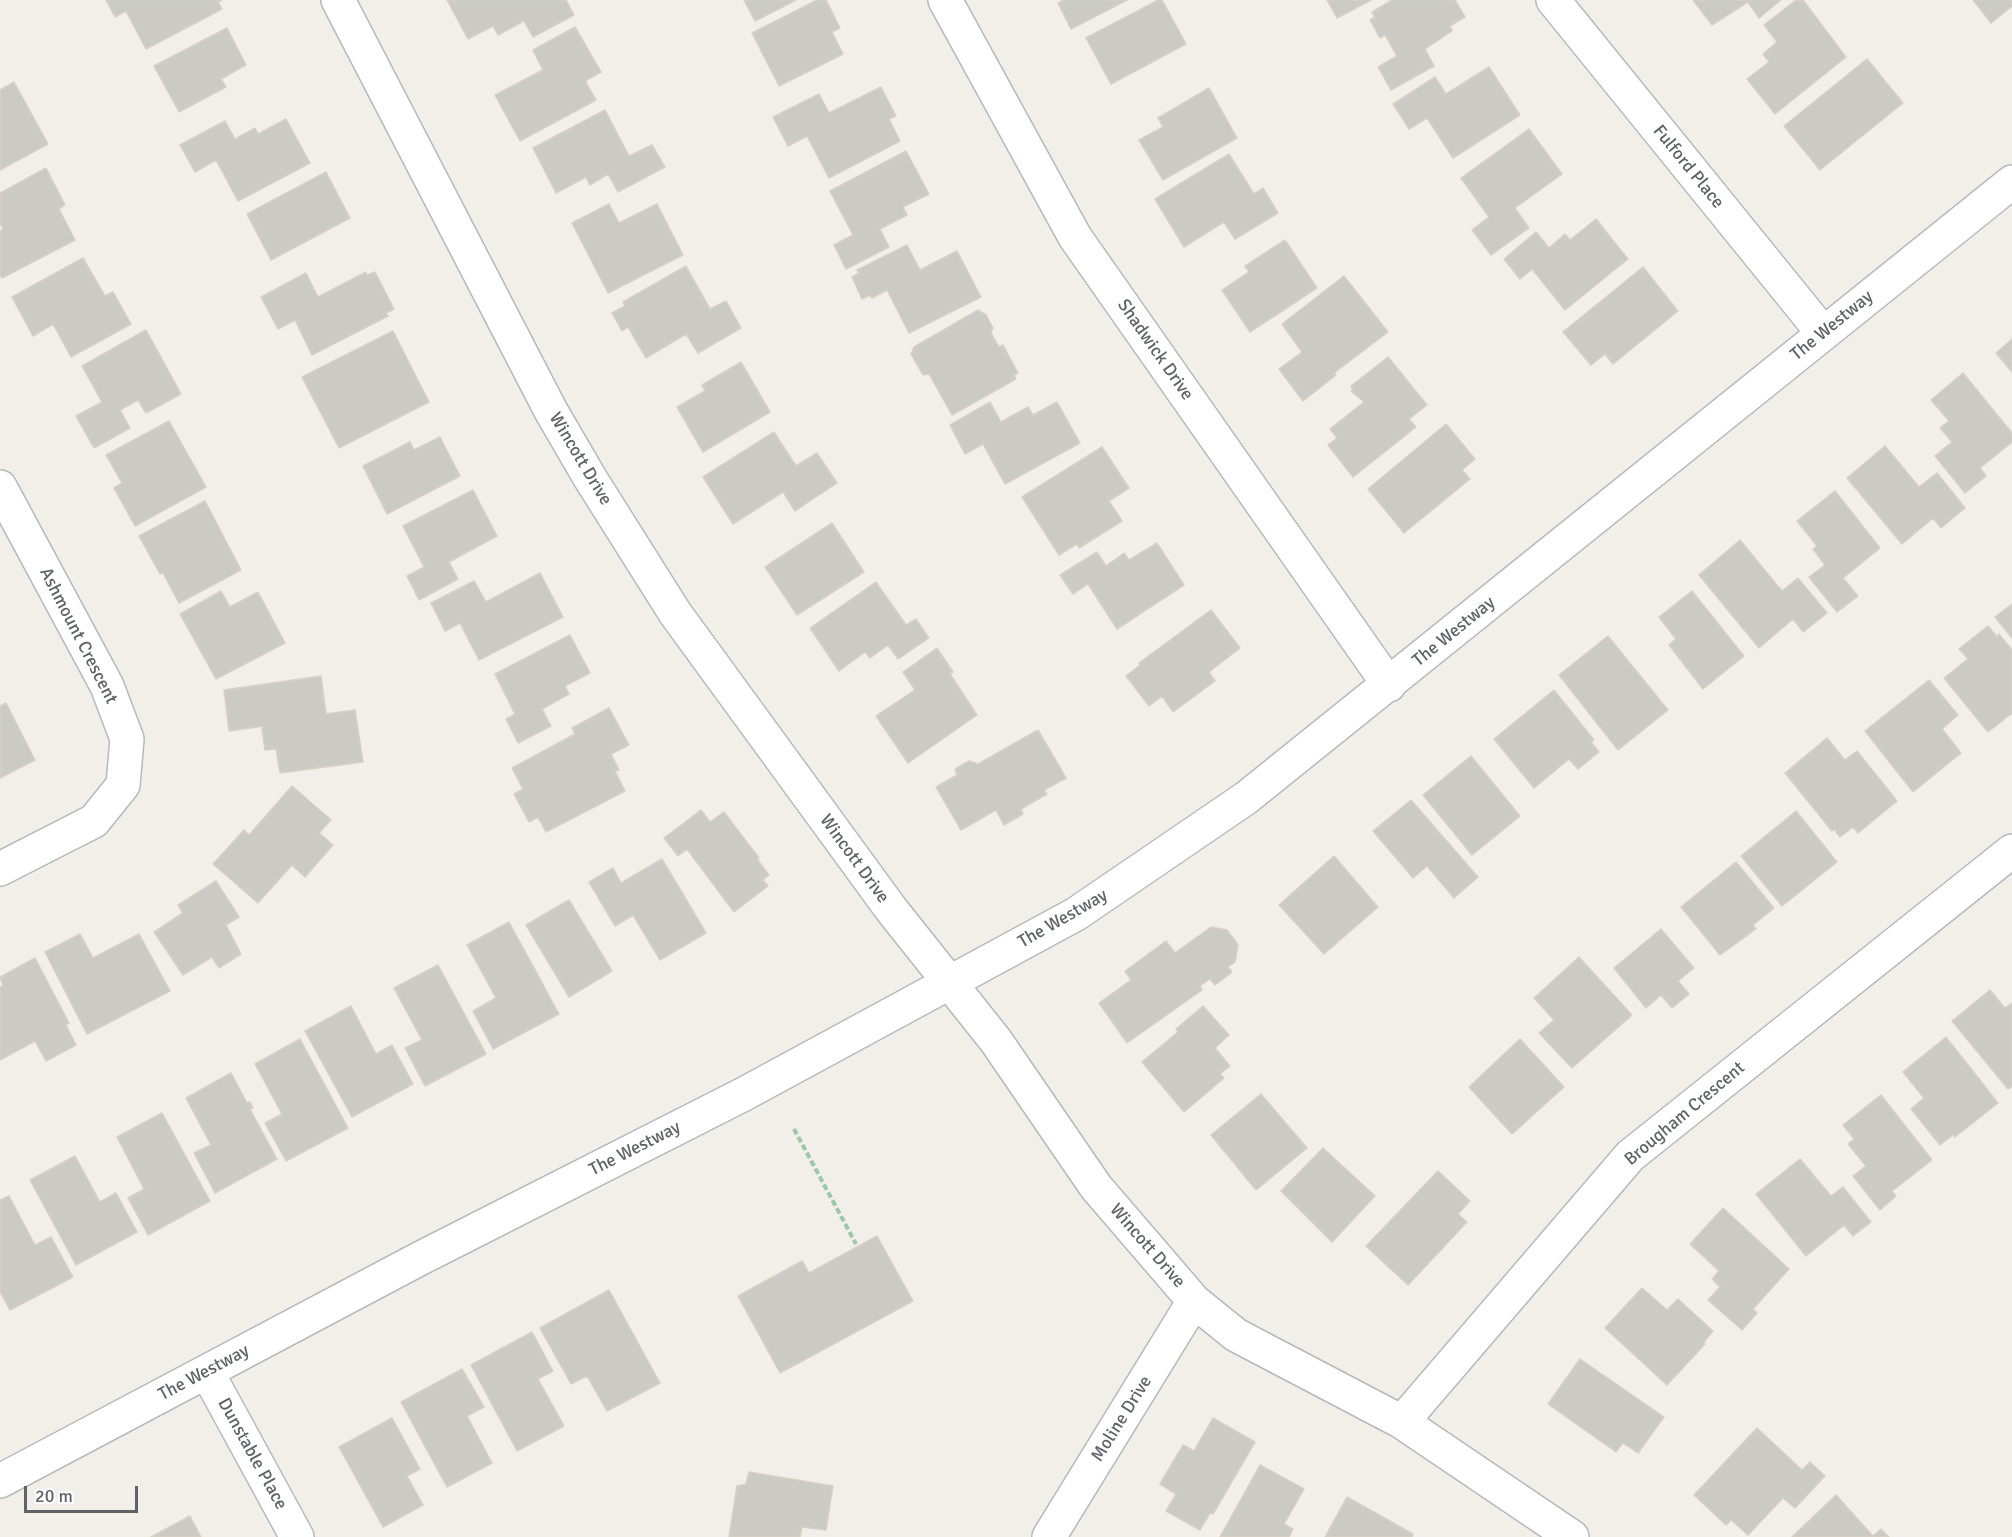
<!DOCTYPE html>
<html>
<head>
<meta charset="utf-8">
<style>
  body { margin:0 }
  #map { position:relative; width:2012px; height:1537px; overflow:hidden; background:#f1efe8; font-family:Signika,sans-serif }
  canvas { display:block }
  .scale { position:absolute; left:24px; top:1486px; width:114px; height:27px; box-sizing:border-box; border:3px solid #5f6368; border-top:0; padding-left:8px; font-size:18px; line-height:21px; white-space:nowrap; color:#5f6368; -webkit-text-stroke:4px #fff; paint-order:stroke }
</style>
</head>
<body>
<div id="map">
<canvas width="2012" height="1537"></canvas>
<div class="scale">20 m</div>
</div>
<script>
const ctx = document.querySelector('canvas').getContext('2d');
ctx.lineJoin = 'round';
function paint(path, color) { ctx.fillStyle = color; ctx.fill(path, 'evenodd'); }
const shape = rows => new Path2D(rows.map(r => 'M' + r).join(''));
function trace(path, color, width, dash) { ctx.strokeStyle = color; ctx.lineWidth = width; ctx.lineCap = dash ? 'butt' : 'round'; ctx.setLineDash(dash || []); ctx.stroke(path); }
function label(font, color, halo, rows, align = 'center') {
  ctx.font = font + ' Signika,sans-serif'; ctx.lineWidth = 4.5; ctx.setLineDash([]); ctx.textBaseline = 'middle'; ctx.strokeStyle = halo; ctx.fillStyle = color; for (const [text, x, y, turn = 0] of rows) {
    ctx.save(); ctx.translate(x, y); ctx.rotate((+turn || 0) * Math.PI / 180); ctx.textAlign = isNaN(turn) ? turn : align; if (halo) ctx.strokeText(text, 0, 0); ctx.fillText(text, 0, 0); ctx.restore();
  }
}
const building = shape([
  [106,0,222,0,218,2,222,9,146,49,126,11,115,17,106,0],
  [447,0,566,0,574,15,533,37,524,21,498,35,493,26,468,39,447,0],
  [744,0,796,0,755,21,744,0],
  [817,0,826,0,840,28,832,32,843,54,779,86,752,33,817,0],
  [1064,0,1127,0,1071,29,1058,3,1064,0],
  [1158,0,1162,0,1186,44,1111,84,1086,38,1158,0],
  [1327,0,1371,0,1337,18,1327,0],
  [1392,0,1455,0,1465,17,1450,26,1452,31,1425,49,1434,66,1391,90,1378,67,1397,56,1385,35,1380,38,1370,20,1375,17,1372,12,1392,0],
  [1693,0,1781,0,1759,18,1748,2,1712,25,1693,0],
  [1796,0,1803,0,1846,57,1775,114,1747,79,1769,62,1763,54,1777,42,1764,25,1796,0],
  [1973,0,2012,0,2012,6,1991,23,1973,0],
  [575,27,601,72,585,81,596,100,520,141,495,95,543,70,533,50,575,27],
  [227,28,246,65,221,79,226,87,179,112,154,66,227,28],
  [1867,59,1903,103,1820,170,1784,126,1867,59],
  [1489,67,1520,115,1453,158,1427,118,1409,129,1393,104,1435,77,1446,94,1489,67],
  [14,82,48,144,0,170,0,90,14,82],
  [881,87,896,116,889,119,900,141,829,178,807,136,788,146,773,117,819,94,829,113,881,87],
  [1209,88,1237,138,1163,180,1139,140,1163,127,1158,118,1209,88],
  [605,110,629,156,652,145,665,167,618,192,608,174,590,185,586,177,556,193,533,148,605,110],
  [286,119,310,163,238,201,216,160,195,172,180,145,225,121,235,139,255,128,258,134,286,119],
  [1529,129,1562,174,1515,208,1529,228,1491,255,1472,230,1489,217,1461,178,1529,129],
  [906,151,929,194,903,207,907,215,880,229,889,247,846,269,834,245,853,235,830,191,906,151],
  [1229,154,1254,194,1263,188,1278,213,1235,239,1224,222,1184,247,1155,199,1229,154],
  [46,168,65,205,59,209,75,240,2,278,0,275,0,231,3,229,0,223,0,193,46,168],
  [326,172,350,218,271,260,247,214,326,172],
  [609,204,619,223,657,204,683,255,608,293,572,223,609,204],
  [1596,219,1628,259,1565,310,1532,269,1520,279,1504,259,1536,232,1549,248,1565,234,1570,240,1596,219],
  [1285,240,1317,288,1250,332,1222,290,1249,272,1245,266,1285,240],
  [907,245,920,270,957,251,981,297,909,333,887,290,872,298,870,295,862,299,852,277,859,273,857,270,907,245],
  [83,258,105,296,113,292,131,324,71,357,53,324,33,336,12,297,83,258],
  [686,266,710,309,726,301,741,328,698,353,686,334,646,358,628,327,622,331,612,313,625,306,623,302,686,266],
  [1643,267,1678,311,1613,364,1605,354,1591,365,1563,332,1643,267],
  [366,272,367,275,375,272,394,309,386,313,388,316,312,355,295,320,278,329,261,297,306,273,318,297,366,272],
  [1344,276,1388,332,1334,373,1336,375,1303,401,1279,369,1302,352,1282,324,1344,276],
  [978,310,986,315,993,328,991,333,999,347,1003,345,1018,373,1014,375,1016,379,952,415,929,374,923,375,911,354,914,347,978,310],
  [146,330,181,394,146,413,138,400,120,410,130,428,94,448,76,416,102,402,82,366,146,330],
  [393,331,429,402,339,448,302,377,393,331],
  [2012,339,2012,372,1996,353,2012,339],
  [1388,357,1427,405,1409,419,1416,427,1353,477,1328,445,1337,438,1330,429,1364,402,1351,391,1353,389,1351,386,1388,357],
  [741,362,770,412,703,452,677,407,705,391,702,385,741,362],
  [1963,373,2012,433,2012,442,1980,468,1986,476,1965,493,1935,456,1952,442,1940,428,1949,421,1931,400,1963,373],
  [990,402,1001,422,1028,407,1033,415,1057,402,1080,443,1005,484,983,444,965,454,950,425,990,402],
  [169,421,206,487,135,526,114,488,122,483,106,455,169,421],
  [1446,424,1475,459,1462,470,1470,479,1404,533,1368,489,1446,424],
  [774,432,796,466,817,453,837,483,795,511,783,492,733,524,703,477,774,432],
  [440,437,460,476,387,514,363,466,410,442,414,450,440,437],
  [1885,446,1919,487,1937,473,1965,508,1941,528,1933,518,1902,544,1847,478,1885,446],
  [1102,447,1129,488,1109,501,1122,521,1079,548,1077,544,1059,555,1022,497,1102,447],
  [473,490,497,536,449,562,458,579,419,600,407,576,424,567,403,526,473,490],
  [1835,491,1880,548,1843,578,1858,596,1837,612,1809,577,1825,565,1813,549,1817,546,1797,521,1835,491],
  [205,501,241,570,179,603,163,573,160,574,139,536,205,501],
  [832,523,864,572,797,615,765,567,832,523],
  [1740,540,1782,591,1798,578,1827,613,1803,632,1793,619,1759,648,1699,575,1740,540],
  [1157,543,1184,585,1117,629,1088,584,1073,594,1060,575,1097,552,1106,566,1124,553,1129,560,1157,543],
  [540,573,563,617,479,660,460,623,445,631,431,603,474,581,486,602,540,573],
  [876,582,906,625,916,619,929,638,898,659,888,645,870,658,865,652,839,671,810,628,876,582],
  [221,591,230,607,258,592,285,643,216,679,180,614,221,591],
  [1692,591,1744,656,1703,689,1669,645,1676,639,1659,617,1692,591],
  [2012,604,2012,638,1995,617,2012,604],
  [1211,610,1240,648,1209,672,1215,681,1173,712,1162,696,1149,706,1126,676,1140,665,1139,663,1211,610],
  [1988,626,1997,637,1999,634,2012,650,2012,713,1988,732,1944,678,1968,659,1959,649,1988,626],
  [570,635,590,673,565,686,569,694,542,709,551,726,518,743,506,719,515,714,495,674,570,635],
  [1608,636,1668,710,1618,750,1559,675,1608,636],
  [937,648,953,672,950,674,977,715,908,763,876,716,915,690,903,672,937,648],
  [321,676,326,714,355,710,363,762,280,773,276,749,265,750,262,729,264,726,229,731,224,690,321,676],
  [1929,680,1958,715,1942,729,1961,753,1913,792,1865,731,1929,680],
  [1554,690,1594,740,1591,742,1599,752,1578,769,1569,759,1534,788,1494,739,1554,690],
  [6,703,35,760,0,778,0,706,6,703],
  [609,708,629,745,611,754,619,770,615,771,625,791,546,832,538,817,529,822,514,794,523,789,512,768,575,734,572,728,609,708],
  [1038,730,1066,778,1044,790,1047,794,1021,809,1023,814,1004,825,996,810,961,830,936,787,957,775,955,769,969,761,978,764,1038,730],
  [1827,738,1845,760,1857,751,1897,801,1858,833,1853,827,1840,837,1834,829,1832,831,1785,773,1827,738],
  [1471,756,1520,816,1472,855,1423,795,1471,756],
  [292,786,331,820,319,833,333,845,305,877,292,865,258,903,213,864,244,830,249,835,292,786],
  [1411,800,1478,877,1454,898,1427,866,1413,878,1373,831,1411,800],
  [701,810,710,822,724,812,759,858,757,859,769,875,763,880,768,886,734,912,687,849,678,856,664,838,701,810],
  [1796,811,1837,862,1782,906,1741,856,1796,811],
  [1334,856,1378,907,1324,954,1279,905,1334,856],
  [662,859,706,933,660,960,633,915,615,926,589,882,613,868,621,883,662,859],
  [1736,862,1774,908,1753,925,1756,929,1720,955,1681,907,1736,862],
  [216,881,239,917,226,925,241,954,219,968,212,957,183,975,154,932,183,913,178,905,216,881],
  [569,900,612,971,569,997,526,925,569,900],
  [509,922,559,1014,493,1049,473,1011,496,998,467,945,509,922],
  [1211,927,1227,930,1238,945,1235,962,1228,967,1232,972,1215,985,1210,979,1200,986,1202,990,1127,1043,1099,1003,1131,980,1125,971,1166,941,1175,953,1211,927],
  [1661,929,1694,968,1678,981,1689,994,1672,1008,1661,995,1646,1008,1614,968,1661,929],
  [80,934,93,958,139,934,170,991,87,1034,45,952,80,934],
  [1579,957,1632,1015,1572,1068,1539,1033,1554,1020,1534,998,1579,957],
  [35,958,69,1023,66,1025,76,1045,46,1061,35,1041,0,1060,0,987,3,986,0,977,35,958],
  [438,965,486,1054,425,1086,405,1048,422,1040,394,988,438,965],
  [1990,990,2005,1008,2012,1003,2012,1086,2008,1089,1952,1021,1990,990],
  [351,1006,376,1054,392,1045,413,1084,352,1117,305,1031,351,1006],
  [1203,1006,1229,1035,1215,1048,1230,1066,1220,1074,1224,1078,1184,1112,1142,1062,1178,1032,1176,1029,1203,1006],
  [1946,1037,1998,1103,1955,1137,1953,1135,1940,1145,1911,1109,1924,1098,1903,1072,1946,1037],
  [300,1039,348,1128,286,1161,265,1123,282,1114,255,1064,300,1039],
  [1520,1039,1564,1087,1512,1134,1469,1087,1520,1039],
  [231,1073,247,1103,250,1102,253,1108,250,1109,277,1159,215,1193,194,1153,211,1145,186,1098,231,1073],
  [1261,1094,1307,1148,1256,1190,1211,1135,1261,1094],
  [1881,1095,1932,1160,1892,1191,1896,1196,1880,1210,1853,1176,1866,1166,1848,1144,1854,1139,1843,1125,1881,1095],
  [162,1113,210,1201,148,1235,128,1198,144,1189,117,1137,162,1113],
  [1323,1148,1375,1196,1332,1242,1281,1191,1323,1148],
  [75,1156,100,1202,116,1193,137,1232,76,1265,30,1180,75,1156],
  [1800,1159,1831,1196,1843,1187,1871,1222,1853,1236,1844,1225,1806,1256,1756,1194,1800,1159],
  [1438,1171,1470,1201,1458,1214,1467,1222,1408,1285,1366,1246,1438,1171],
  [9,1196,35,1245,51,1237,73,1277,10,1310,0,1292,0,1200,9,1196],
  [1723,1208,1789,1269,1753,1309,1757,1313,1742,1330,1708,1300,1720,1287,1712,1279,1719,1271,1690,1244,1723,1208],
  [877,1236,913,1301,780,1373,738,1296,802,1261,809,1273,877,1236],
  [1642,1288,1667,1310,1678,1299,1713,1331,1703,1343,1705,1344,1667,1385,1605,1328,1642,1288],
  [609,1290,660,1383,607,1411,587,1376,571,1384,540,1328,609,1290],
  [532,1332,553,1371,538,1379,564,1426,517,1451,471,1365,532,1332],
  [1580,1359,1664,1417,1638,1453,1623,1443,1616,1452,1548,1404,1580,1359],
  [462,1369,484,1407,467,1416,492,1463,447,1487,401,1402,462,1369],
  [392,1418,420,1469,407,1476,423,1505,383,1527,339,1447,392,1418],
  [1213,1418,1255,1442,1213,1514,1210,1513,1200,1530,1166,1511,1176,1494,1160,1484,1183,1445,1194,1451,1213,1418],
  [1757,1428,1802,1470,1810,1462,1825,1476,1795,1508,1783,1498,1748,1535,1731,1520,1726,1525,1694,1495,1757,1428],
  [1260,1465,1304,1489,1284,1524,1293,1529,1289,1537,1220,1537,1260,1465],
  [749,1472,833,1486,826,1530,802,1527,800,1537,729,1537,737,1486,746,1484,749,1472],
  [1836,1495,1873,1536,1881,1529,1889,1537,1792,1537,1836,1495],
  [1347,1497,1413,1534,1412,1537,1325,1537,1347,1497],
  [190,1516,201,1537,151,1537,190,1516]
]);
paint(building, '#cccac5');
trace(building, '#d6d1c6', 1.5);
const street = shape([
  [338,0,551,411,590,478,675,613,891,909,996,1041,1096,1187,1194,1301,1236,1335,1402,1422,1572,1537],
  [945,0,1075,237,1389,685],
  [1553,0,1823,333],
  [0,487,107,686,127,739,123,785,94,821,0,869],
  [207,1372,297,1537],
  [1402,1422,1630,1156,2012,851],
  [1049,1537,1194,1301]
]);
const secondary = shape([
  [0,1481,419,1259,744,1094,1076,914,1246,798,2012,182]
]);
trace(street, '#b5b8bc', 36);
trace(secondary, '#b6babf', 36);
trace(shape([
  [794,1129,856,1244]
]), '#9cc7a9', 4, [6, 3]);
trace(street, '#fff', 33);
trace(secondary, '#fff', 33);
label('18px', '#5f6368', '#fff', [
  ["Fulford Place",1688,167,51],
  ["The Westway",1832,326,-39],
  ["Shadwick Drive",1155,350,55],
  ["Wincott Drive",580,459,59],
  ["The Westway",1454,632,-39],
  ["Ashmount Crescent",78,636,63],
  ["Wincott Drive",854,859,54],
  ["The Westway",1063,919,-30],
  ["Brougham Crescent",1685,1114,-40],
  ["The Westway",635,1149,-27],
  ["Wincott Drive",1147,1246,49],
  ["The Westway",204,1373,-28],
  ["Moline Drive",1122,1419,-58],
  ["Dunstable Place",252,1454,61]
]);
</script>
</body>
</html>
